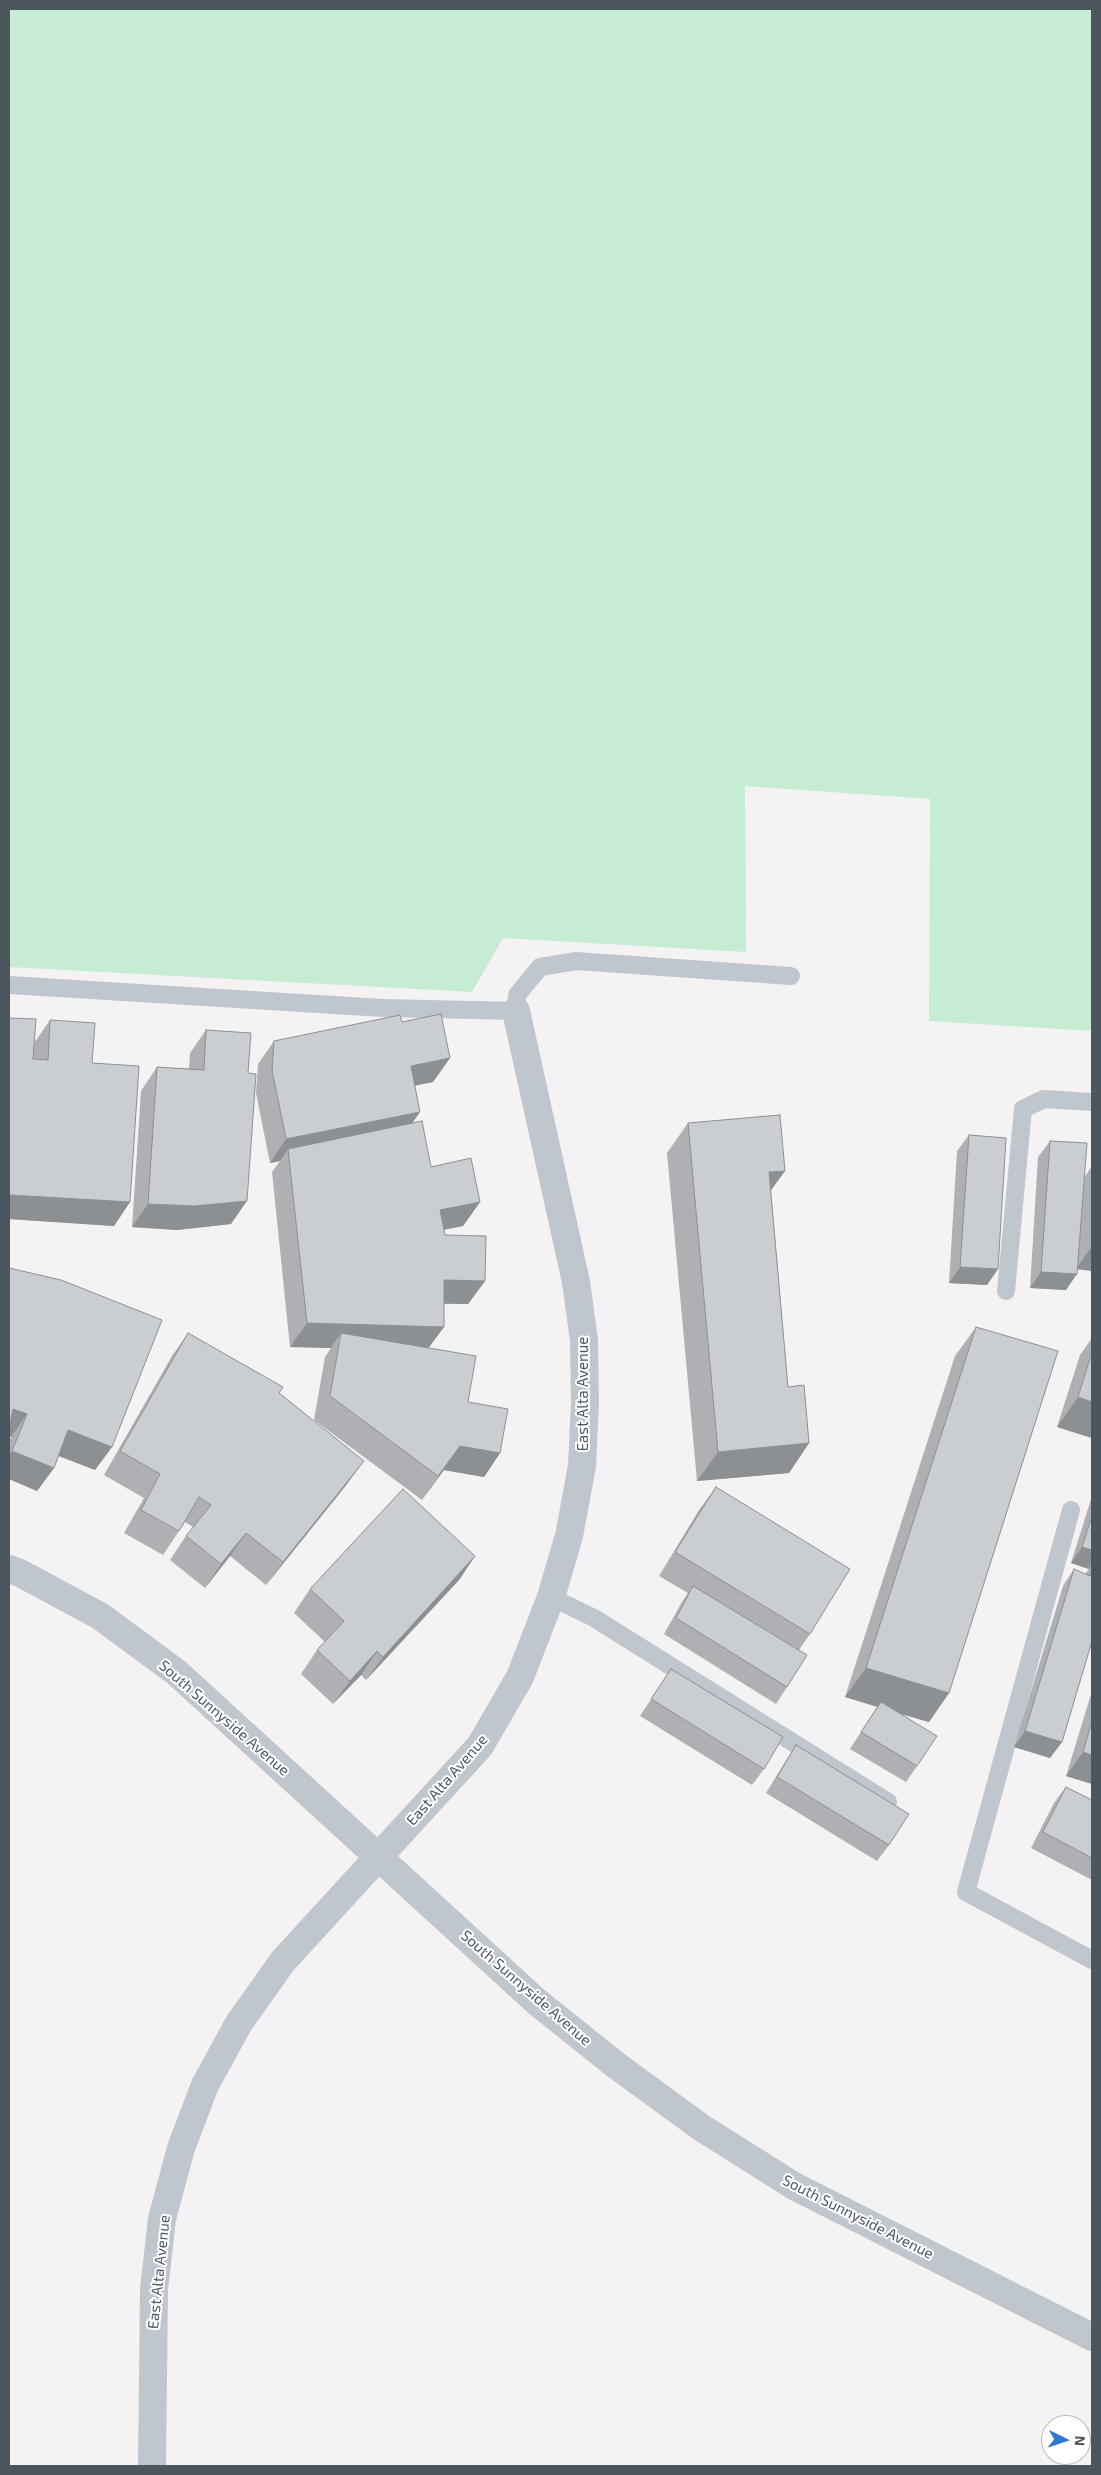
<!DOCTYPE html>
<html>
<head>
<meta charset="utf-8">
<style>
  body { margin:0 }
  #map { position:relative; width:1101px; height:2475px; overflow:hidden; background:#f4f2f2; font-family:"Exo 2",sans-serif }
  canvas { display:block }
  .frame { position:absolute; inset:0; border:10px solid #4c565e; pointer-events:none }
  .north { position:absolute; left:1041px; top:2415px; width:50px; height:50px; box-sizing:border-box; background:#fff; border:1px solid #b7bbbf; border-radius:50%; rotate:94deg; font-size:14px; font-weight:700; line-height:20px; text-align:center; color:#4c565e }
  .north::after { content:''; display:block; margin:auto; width:18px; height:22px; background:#2f79d2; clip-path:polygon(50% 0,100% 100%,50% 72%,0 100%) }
</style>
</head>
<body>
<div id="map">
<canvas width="1101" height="2475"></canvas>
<div class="frame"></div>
<div class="north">N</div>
</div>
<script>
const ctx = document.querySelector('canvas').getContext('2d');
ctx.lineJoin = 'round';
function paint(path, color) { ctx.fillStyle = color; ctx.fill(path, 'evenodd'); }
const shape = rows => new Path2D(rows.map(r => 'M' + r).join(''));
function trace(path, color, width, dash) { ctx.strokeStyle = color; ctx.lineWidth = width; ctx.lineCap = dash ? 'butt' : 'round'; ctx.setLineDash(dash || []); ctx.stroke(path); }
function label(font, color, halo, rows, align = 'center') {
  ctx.font = font + ' "Exo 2",sans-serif'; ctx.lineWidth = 4; ctx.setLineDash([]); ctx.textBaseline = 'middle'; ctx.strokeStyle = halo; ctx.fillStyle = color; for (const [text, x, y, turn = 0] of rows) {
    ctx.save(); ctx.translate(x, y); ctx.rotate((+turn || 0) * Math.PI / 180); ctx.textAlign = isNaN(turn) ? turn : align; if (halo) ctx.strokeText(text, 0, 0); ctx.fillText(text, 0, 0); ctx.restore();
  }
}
paint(shape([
  [9,9,1092,9,1092,1031,929,1021,930,799,745,786,746,952,503,938,472,992,9,967]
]), '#c7ecd4');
trace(shape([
  [9,985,383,1008,516,1011,517,995,540,967,576,961,791,976],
  [1006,1291,1023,1109,1044,1099,1092,1102],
  [1071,1510,966,1892,1092,1960],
  [551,1597,594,1618,888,1802]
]), '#c0c6cd', 18);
trace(shape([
  [9,1569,20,1573,100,1616,176,1672,537,2002,617,2066,702,2128,794,2186,1092,2337],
  [152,2466,154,2289,162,2219,181,2148,205,2085,239,2023,283,1961,480,1746,520,1677,551,1597,569,1536,582,1466,585,1402,584,1340,576,1282,516,1011]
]), '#c0c6cd', 28);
paint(shape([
  [9,1018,34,1043,50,1020,92,1063,130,1202,114,1226,9,1219],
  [402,1022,450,1058,433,1082,415,1085,412,1123,431,1167,480,1202,463,1226,444,1229,445,1235,485,1281,468,1304,444,1304,444,1327,428,1348,468,1402,500,1453,484,1477,444,1470,422,1500,314,1420,325,1357,331,1348,290,1347,272,1172,280,1161,270,1163,256,1093,258,1064,274,1041],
  [206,1030,231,1224,177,1230,132,1227,141,1091,157,1067,189,1069,190,1053],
  [688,1123,771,1191,788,1387,809,1443,789,1473,697,1481,667,1153],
  [969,1135,998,1269,987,1285,949,1283,957,1151],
  [1050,1141,1084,1178,1092,1166,1092,1271,1077,1269,1066,1290,1030,1288,1038,1157],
  [9,1268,112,1447,95,1470,58,1456,54,1468,37,1491,9,1479,9,1442,11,1437,9,1436],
  [976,1327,949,1693,929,1722,903,1715,917,1766,906,1782,850,1749,877,1707,845,1697,955,1356],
  [188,1333,279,1393,347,1484,266,1585,230,1556,205,1588,170,1560,186,1536,193,1527,185,1522,163,1555,124,1533,144,1498,104,1475,172,1356],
  [1092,1338,1092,1438,1057,1427,1080,1355],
  [716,1487,810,1634,799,1650,787,1687,776,1704,664,1634,682,1602,688,1593,659,1576,699,1510],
  [1092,1496,1092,1641,1062,1742,1050,1758,1014,1747,1063,1586,1074,1569,1085,1574,1089,1569,1071,1563],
  [475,1556,459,1580,366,1680,361,1675,333,1704,301,1674,317,1650,325,1642,294,1613,310,1589],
  [671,1669,764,1769,752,1785,640,1716],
  [1092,1691,1092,1784,1066,1776],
  [796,1745,889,1845,877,1861,766,1793,785,1762],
  [1066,1787,1092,1800,1092,1880,1031,1848,1054,1803]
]), '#aeb0b4');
paint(shape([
  [450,1058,433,1082,394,1090,411,1066],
  [420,1112,404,1135,288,1149,280,1161,270,1163,286,1139],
  [785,1171,764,1200,769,1172],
  [9,1195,130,1202,114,1226,9,1219],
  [247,1201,231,1224,177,1230,132,1227,148,1204],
  [480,1202,463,1226,424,1234,440,1210],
  [1092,1246,1092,1271,1076,1269],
  [960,1267,998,1269,987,1285,949,1283],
  [1041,1272,1077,1274,1066,1290,1030,1288],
  [444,1280,485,1281,468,1304,428,1303],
  [307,1323,444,1327,427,1350,341,1333,331,1348,290,1347],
  [1078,1397,1092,1402,1092,1438,1057,1427],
  [13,1409,27,1414,11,1437,9,1436,9,1415],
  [68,1430,112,1447,95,1470,52,1453],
  [809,1443,789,1473,697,1481,718,1452],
  [460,1446,500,1453,484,1477,444,1470,422,1500],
  [12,1451,54,1468,37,1491,9,1479,9,1456],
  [364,1461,347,1484,266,1585,283,1562],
  [246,1533,230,1556,205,1588,221,1564],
  [1082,1547,1092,1550,1092,1563,1089,1569,1071,1563],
  [475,1556,459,1580,366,1680,383,1657],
  [377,1651,361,1675,333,1704,350,1681],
  [866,1668,949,1693,929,1722,845,1697],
  [1025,1731,1062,1742,1050,1758,1014,1747],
  [1083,1752,1092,1755,1092,1784,1066,1776]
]), '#8d9092');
const building = shape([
  [441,1014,450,1058,411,1066,420,1112,286,1139,272,1070,274,1041,400,1015,402,1022,441,1014],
  [9,1018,36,1019,33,1059,48,1060,50,1020,95,1023,92,1063,139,1066,130,1202,9,1195,9,1018],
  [206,1030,251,1033,248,1073,256,1074,247,1201,194,1206,148,1204,157,1067,204,1070,206,1030],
  [780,1115,785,1171,769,1172,788,1387,804,1385,809,1443,718,1452,688,1123,780,1115],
  [422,1121,431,1167,471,1158,480,1202,440,1210,445,1235,486,1236,485,1281,444,1280,444,1327,307,1323,288,1149,422,1121],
  [969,1135,1006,1138,998,1269,960,1267,969,1135],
  [1050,1141,1087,1143,1077,1274,1041,1272,1050,1141],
  [9,1268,61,1280,162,1320,112,1447,68,1430,54,1468,12,1451,27,1414,13,1409,9,1428,9,1268],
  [976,1327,1058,1351,949,1693,866,1668,976,1327],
  [188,1333,283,1387,279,1393,364,1461,283,1562,246,1533,221,1564,186,1536,211,1505,199,1497,179,1531,141,1510,160,1474,120,1451,188,1333],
  [341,1333,476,1356,468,1402,508,1409,500,1453,460,1446,438,1476,330,1396,341,1333],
  [1092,1352,1092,1402,1078,1397,1092,1352],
  [716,1487,850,1569,810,1634,675,1552,716,1487],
  [403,1489,475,1556,383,1657,377,1651,350,1681,317,1650,344,1621,310,1589,403,1489],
  [1092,1516,1092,1550,1082,1547,1092,1516],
  [1074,1569,1090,1576,1092,1569,1092,1641,1062,1742,1025,1731,1074,1569],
  [693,1586,807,1655,787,1687,676,1618,693,1586],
  [671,1669,783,1737,764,1769,651,1699,671,1669],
  [881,1702,937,1736,917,1766,861,1732,881,1702],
  [1092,1721,1092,1755,1083,1752,1092,1721],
  [796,1745,909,1814,889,1845,777,1777,796,1745],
  [1066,1787,1092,1800,1092,1858,1043,1832,1066,1787]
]);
paint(building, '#cacdd1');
trace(building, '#8d9092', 1);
label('15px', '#4c565e', '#fff', [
  ["East Alta Avenue",583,1394,-90],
  ["South Sunnyside Avenue",224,1718,41],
  ["East Alta Avenue",447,1780,-49],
  ["South Sunnyside Avenue",526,1988,41],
  ["South Sunnyside Avenue",858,2217,27],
  ["East Alta Avenue",159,2272,-84]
]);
</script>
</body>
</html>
